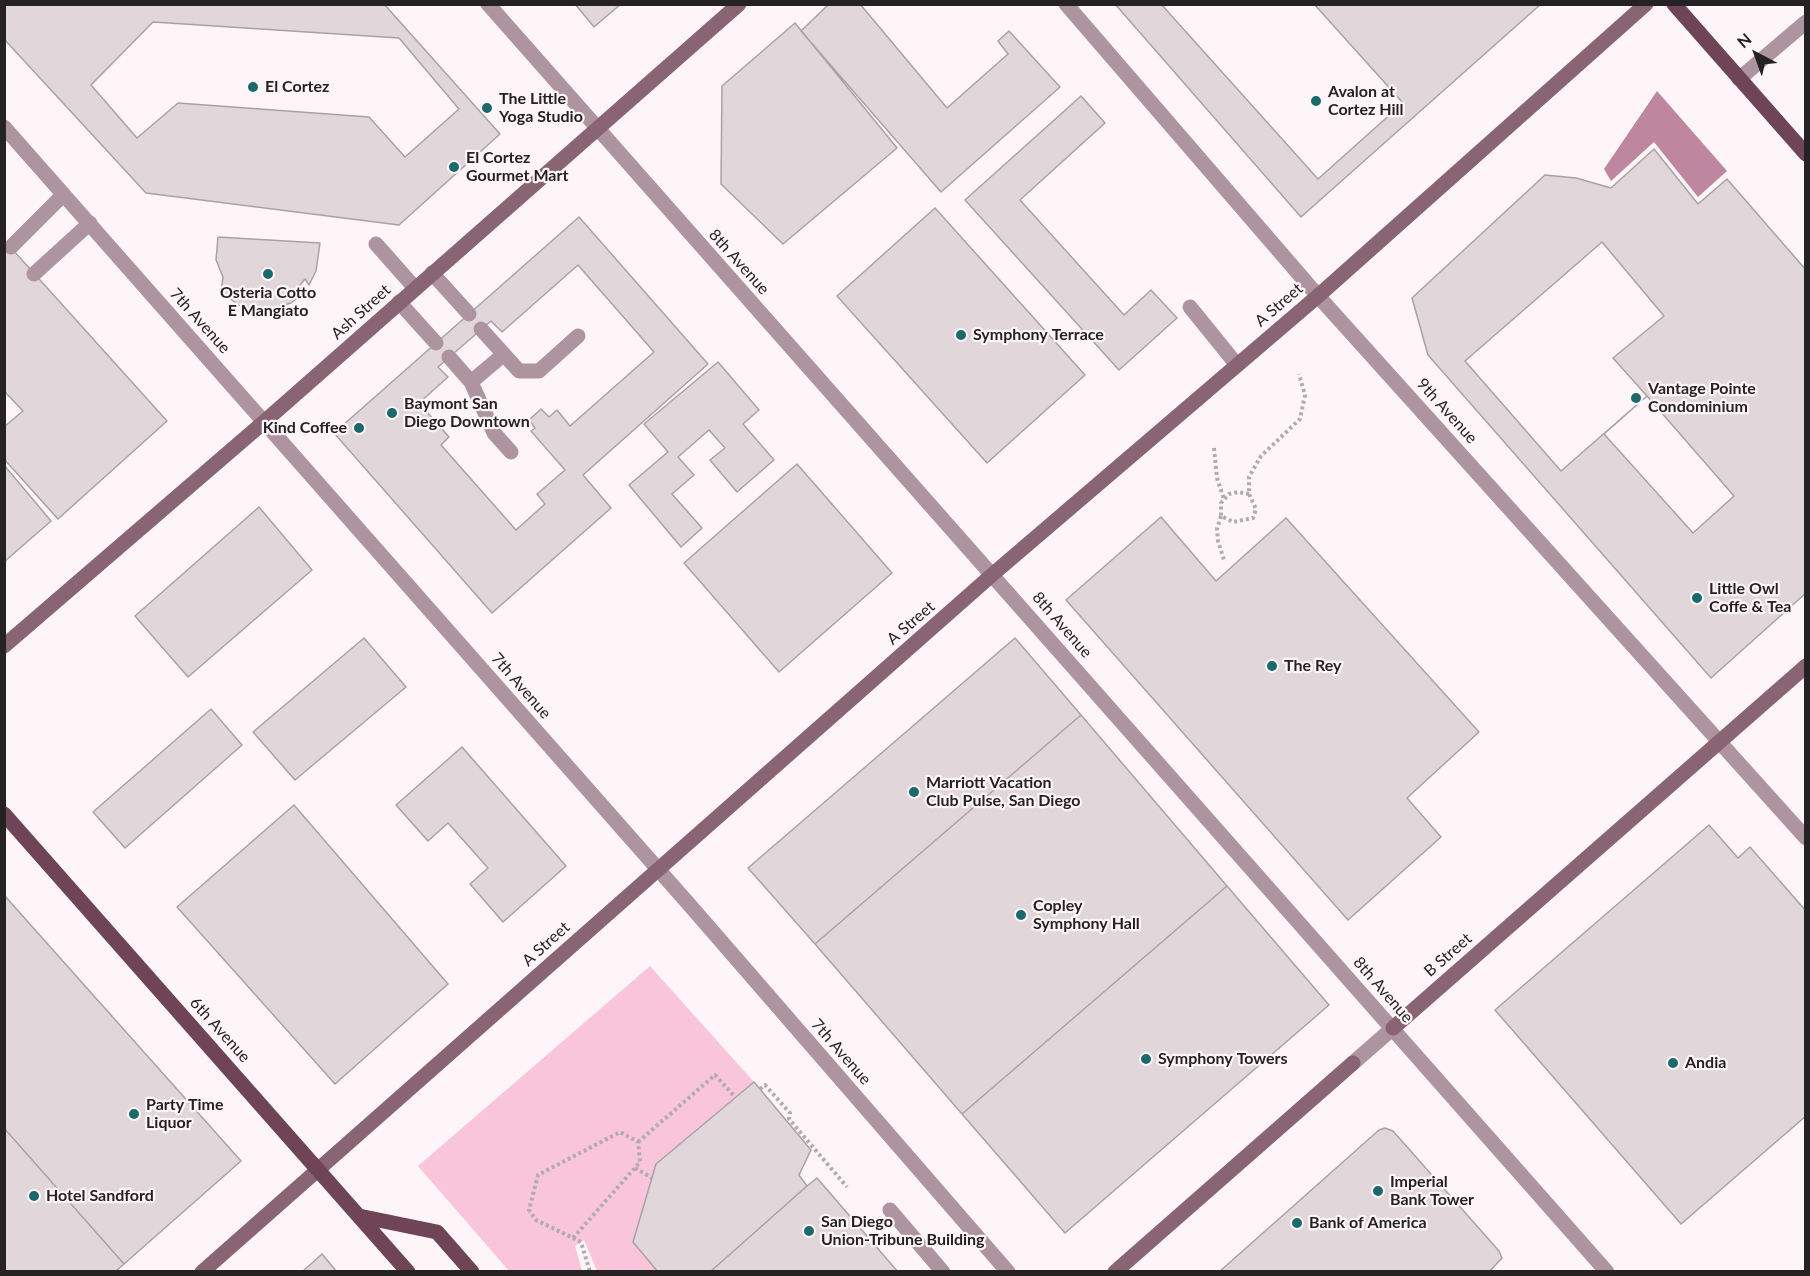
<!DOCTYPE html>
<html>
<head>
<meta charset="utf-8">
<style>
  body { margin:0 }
  #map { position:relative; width:1810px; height:1276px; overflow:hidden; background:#fef5f8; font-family:Lato,sans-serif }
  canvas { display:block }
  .frame { position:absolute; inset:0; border:6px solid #262223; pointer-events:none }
  .north { position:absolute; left:1726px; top:24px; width:60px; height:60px; -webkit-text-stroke:4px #fef5f8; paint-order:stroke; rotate:319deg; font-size:16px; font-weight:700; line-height:24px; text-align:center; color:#262223 }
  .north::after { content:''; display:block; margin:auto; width:21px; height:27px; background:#262223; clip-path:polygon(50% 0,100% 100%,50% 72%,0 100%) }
</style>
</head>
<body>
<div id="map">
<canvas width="1810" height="1276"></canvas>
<div class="frame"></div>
<div class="north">N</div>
</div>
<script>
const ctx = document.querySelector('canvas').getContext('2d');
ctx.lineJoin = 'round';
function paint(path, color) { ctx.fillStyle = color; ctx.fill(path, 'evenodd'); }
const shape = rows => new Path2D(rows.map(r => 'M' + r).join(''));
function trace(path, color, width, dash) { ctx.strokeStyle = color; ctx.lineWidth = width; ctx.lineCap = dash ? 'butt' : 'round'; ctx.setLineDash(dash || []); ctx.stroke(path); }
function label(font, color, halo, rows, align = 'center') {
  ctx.font = font + ' Lato,sans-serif'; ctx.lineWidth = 4.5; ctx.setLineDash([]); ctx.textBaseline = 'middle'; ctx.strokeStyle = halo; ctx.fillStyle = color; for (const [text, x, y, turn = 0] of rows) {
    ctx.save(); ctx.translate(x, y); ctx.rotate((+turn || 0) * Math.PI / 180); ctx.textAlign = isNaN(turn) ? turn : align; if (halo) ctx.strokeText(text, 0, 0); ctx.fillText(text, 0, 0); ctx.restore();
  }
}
paint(shape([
  [650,966,754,1082,656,1165,633,1242,658,1271,597,1271,584,1240,575,1246,582,1271,509,1271,418,1166]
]), '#f9c5da');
paint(shape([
  [1657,91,1727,171,1698,197,1654,142,1611,181,1604,169]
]), '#bf879f');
const building = shape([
  [4,4,384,4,500,134,399,225,146,193,4,39,4,4],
  [575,4,621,4,594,27,575,4],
  [829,4,860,4,947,108,1008,54,998,41,1009,31,1060,87,941,192,801,31,829,4],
  [1115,4,1541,4,1301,217,1115,4],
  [1161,4,1314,4,1403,103,1318,179,1161,4],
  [153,22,399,38,459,109,405,157,369,117,178,103,137,138,91,85,153,22],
  [795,23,897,148,783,244,721,184,722,86,795,23],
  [1081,96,1105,123,1020,200,1124,315,1151,290,1177,318,1119,370,965,200,1081,96],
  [1654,149,1698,204,1727,179,1806,270,1806,593,1711,678,1428,355,1412,298,1545,175,1576,178,1611,188,1654,149],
  [935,208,1085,375,987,463,837,296,935,208],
  [579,217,708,364,583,475,611,508,492,613,334,433,579,217],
  [578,265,654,352,570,426,557,410,549,417,541,409,529,420,535,428,531,431,565,470,537,494,545,504,516,530,441,445,449,437,419,403,448,377,438,367,491,321,502,332,578,265],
  [218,237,320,243,316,271,309,285,305,279,300,285,300,296,291,303,265,311,240,306,221,292,223,277,216,260,218,237],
  [4,240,167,421,58,519,4,459,4,427,23,411,4,391,4,240],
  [1602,242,1664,316,1613,358,1647,396,1561,471,1465,361,1602,242],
  [718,362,759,410,743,424,774,460,737,492,710,460,725,448,709,430,678,457,694,475,672,494,702,528,681,547,629,485,668,452,644,424,718,362],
  [1647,396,1734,496,1693,533,1604,434,1647,396],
  [797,464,892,573,779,672,684,563,797,464],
  [4,465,51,521,4,562,4,465],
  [259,507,312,570,188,677,135,616,259,507],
  [1161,517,1216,581,1286,518,1479,732,1407,798,1441,837,1348,920,1066,600,1161,517],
  [364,638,406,687,295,780,253,732,364,638],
  [1015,638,1081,715,815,944,748,868,1015,638],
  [211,709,242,745,125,848,93,812,211,709],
  [1081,715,1227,886,962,1114,815,944,1081,715],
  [462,747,566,866,503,922,470,884,488,868,448,823,428,841,396,805,462,747],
  [294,805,448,984,335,1084,177,907,294,805],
  [1709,825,1738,858,1750,847,1806,911,1806,1116,1681,1224,1495,1010,1709,825],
  [1227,886,1329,1005,1065,1233,962,1114,1227,886],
  [4,895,241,1161,124,1264,4,1128,4,895],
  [754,1082,811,1150,799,1175,807,1186,710,1272,658,1272,633,1242,656,1164,754,1082],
  [4,1128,124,1264,115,1272,4,1272,4,1128],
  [1385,1128,1393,1131,1499,1251,1502,1258,1489,1272,1219,1272,1379,1130,1385,1128],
  [817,1178,898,1272,710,1272,807,1186,817,1178],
  [322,1254,337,1272,302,1272,322,1254]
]);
paint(building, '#e1d6da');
trace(building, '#aba1a5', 1.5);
trace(shape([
  [1214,448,1217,478,1224,499],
  [1249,494,1238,492,1229,494,1221,503,1221,516,1233,522,1253,518,1256,509,1249,494,1249,477,1261,456,1300,419,1305,395,1299,374],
  [1221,516,1217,529,1218,541,1224,560],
  [760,1089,765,1085,790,1113,789,1119,847,1187],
  [638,1142,715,1075,735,1097],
  [635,1168,652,1178],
  [573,1238,640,1162,638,1142,620,1132,538,1175,529,1210,536,1220,573,1238,581,1242,590,1272]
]), '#b2abad', 4, [3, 3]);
trace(shape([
  [1739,79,1806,22],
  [376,244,415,288],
  [11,247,63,195],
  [432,273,469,314],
  [34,274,90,223],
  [399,302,436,343],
  [1190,307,1237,365],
  [481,329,519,371,539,371,578,336],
  [449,357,471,382,494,433,511,452],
  [471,382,503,355]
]), '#ae949e', 15);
trace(shape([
  [488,4,1607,1272],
  [1066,4,1318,296,1806,838],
  [4,127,694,910,1008,1272],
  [1353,1063,1393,1028],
  [890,1210,943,1272]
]), '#ae949e', 15);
trace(shape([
  [4,646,264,422,739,4],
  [1393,1028,1806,666],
  [202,1272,993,574,1318,296,1646,4],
  [1115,1272,1353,1063]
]), '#896574', 15);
trace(shape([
  [1674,4,1806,154],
  [4,814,408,1272],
  [359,1216,437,1232,472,1272]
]), '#6e4456', 15);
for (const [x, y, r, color] of [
  [253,87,6,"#1b686d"],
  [1316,101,6,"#1b686d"],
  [487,108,6,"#1b686d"],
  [454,167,6,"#1b686d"],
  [268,274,6,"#1b686d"],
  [961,335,6,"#1b686d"],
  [1636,398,6,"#1b686d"],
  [392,413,6,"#1b686d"],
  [359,428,6,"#1b686d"],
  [1697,598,6,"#1b686d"],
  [1272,666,6,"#1b686d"],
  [914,792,6,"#1b686d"],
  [1021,915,6,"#1b686d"],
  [1146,1059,6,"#1b686d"],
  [1673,1063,6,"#1b686d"],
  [134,1114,6,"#1b686d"],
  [1378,1191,6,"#1b686d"],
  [34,1196,6,"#1b686d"],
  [1297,1223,6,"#1b686d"],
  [809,1231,6,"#1b686d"]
]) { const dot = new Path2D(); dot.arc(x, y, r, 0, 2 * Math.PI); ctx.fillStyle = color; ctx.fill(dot); trace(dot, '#fef5f8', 2); }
label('bold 16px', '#262223', '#fef5f8', [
  ["El Cortez",265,87],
  ["Avalon at",1328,92],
  ["Cortez Hill",1328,110],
  ["The Little",499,99],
  ["Yoga Studio",499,117],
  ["El Cortez",466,158],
  ["Gourmet Mart",466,176],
  ["Osteria Cotto",268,293,"center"],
  ["E Mangiato",268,311,"center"],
  ["Symphony Terrace",973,335],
  ["Vantage Pointe",1648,389],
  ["Condominium",1648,407],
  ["Baymont San",404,404],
  ["Diego Downtown",404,422],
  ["Kind Coffee",347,428,"right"],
  ["Little Owl",1709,589],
  ["Coffe & Tea",1709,607],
  ["The Rey",1284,666],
  ["Marriott Vacation",926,783],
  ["Club Pulse, San Diego",926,801],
  ["Copley",1033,906],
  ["Symphony Hall",1033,924],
  ["Symphony Towers",1158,1059],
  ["Andia",1685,1063],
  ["Party Time",146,1105],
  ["Liquor",146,1123],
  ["Imperial",1390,1182],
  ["Bank Tower",1390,1200],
  ["Hotel Sandford",46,1196],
  ["San Diego",821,1222],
  ["Union-Tribune Building",821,1240],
  ["Bank of America",1309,1223]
], 'left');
label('16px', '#262223', '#fef5f8', [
  ["8th Avenue",739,262,48],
  ["A Street",1279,305,-41],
  ["Ash Street",361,312,-42],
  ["7th Avenue",200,321,48],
  ["9th Avenue",1447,411,48],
  ["A Street",911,623,-41],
  ["8th Avenue",1062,625,49],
  ["7th Avenue",521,686,49],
  ["A Street",546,944,-42],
  ["B Street",1448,955,-41],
  ["8th Avenue",1383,990,49],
  ["6th Avenue",220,1030,48],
  ["7th Avenue",841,1052,49]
]);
</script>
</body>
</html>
